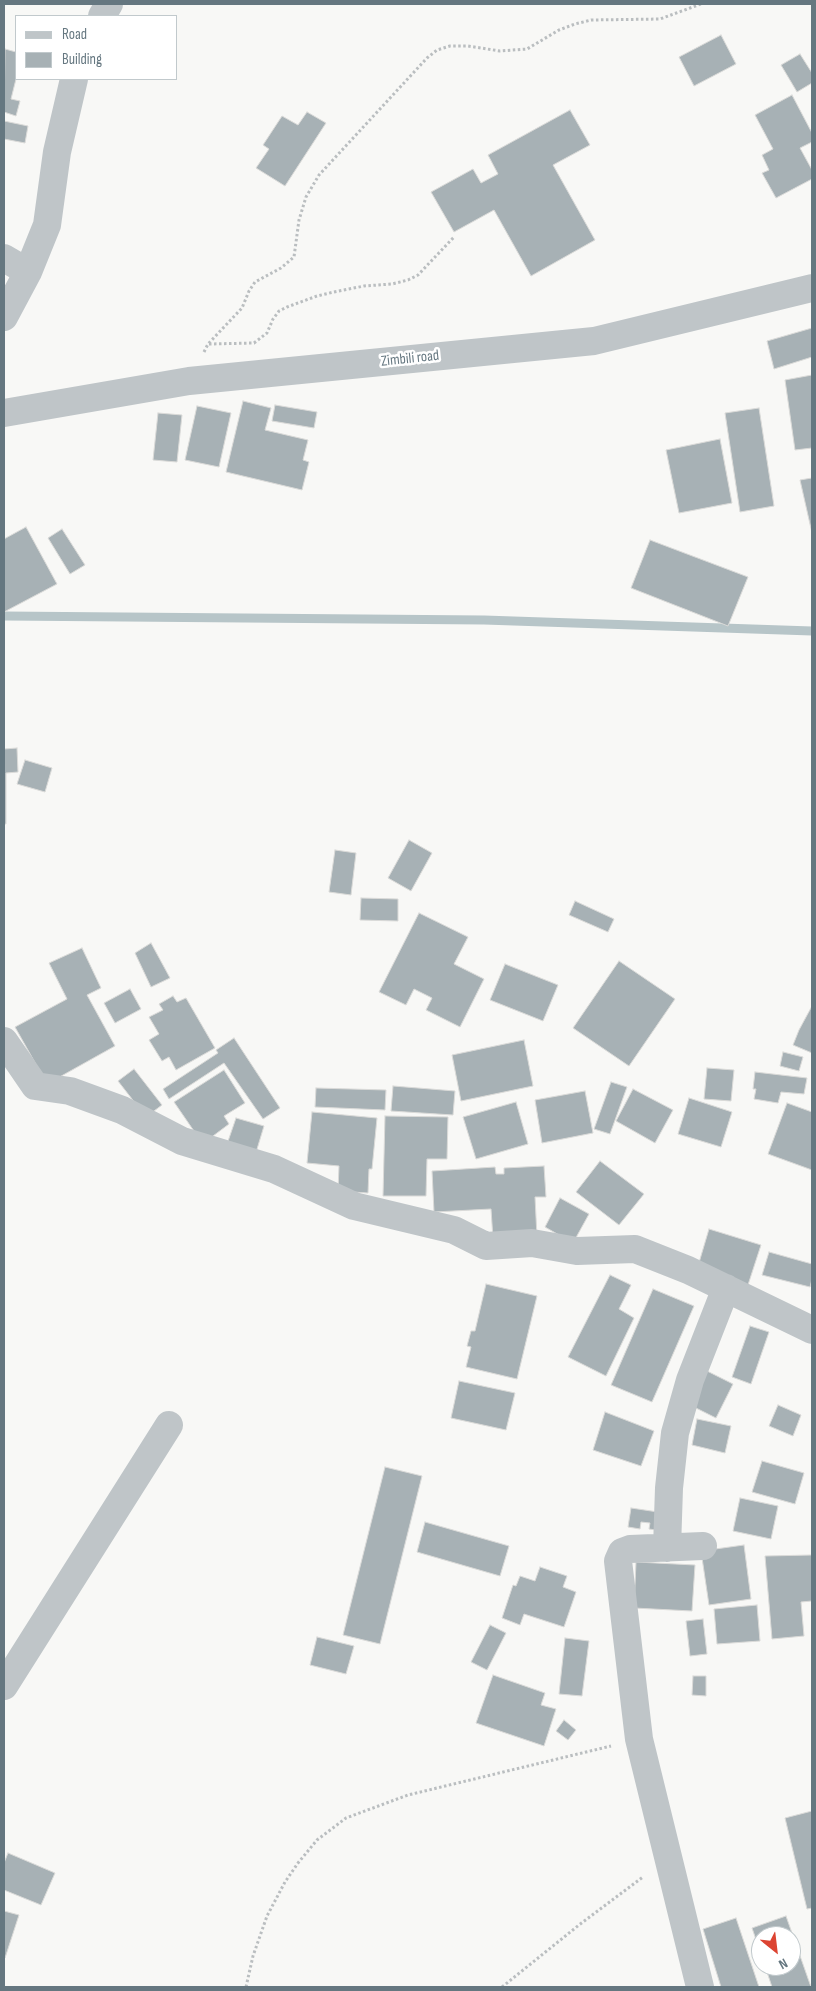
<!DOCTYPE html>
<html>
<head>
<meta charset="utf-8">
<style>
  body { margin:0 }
  #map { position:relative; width:816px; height:1991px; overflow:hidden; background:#f8f8f6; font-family:"Sofia Sans Condensed",sans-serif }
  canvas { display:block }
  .frame { position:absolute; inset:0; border:5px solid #657780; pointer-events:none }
  .legend { position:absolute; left:15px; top:15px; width:162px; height:65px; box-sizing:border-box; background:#fff; border:1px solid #c1c9cc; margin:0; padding:6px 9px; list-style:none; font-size:15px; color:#657780 }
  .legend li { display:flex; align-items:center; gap:10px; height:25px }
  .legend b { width:25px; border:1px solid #c1c9cc }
  .north { position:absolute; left:751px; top:1926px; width:50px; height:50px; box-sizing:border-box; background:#fff; border:1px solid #c1c9cc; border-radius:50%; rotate:151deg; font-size:14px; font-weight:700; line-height:20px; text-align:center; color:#657780 }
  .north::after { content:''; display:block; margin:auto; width:18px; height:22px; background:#dc4432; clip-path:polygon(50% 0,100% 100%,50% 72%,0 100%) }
</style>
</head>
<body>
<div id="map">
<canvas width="816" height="1991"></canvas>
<div class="frame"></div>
<ul class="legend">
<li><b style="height:6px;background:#bfc5c8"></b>Road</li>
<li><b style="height:14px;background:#a7b1b5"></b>Building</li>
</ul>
<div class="north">N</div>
</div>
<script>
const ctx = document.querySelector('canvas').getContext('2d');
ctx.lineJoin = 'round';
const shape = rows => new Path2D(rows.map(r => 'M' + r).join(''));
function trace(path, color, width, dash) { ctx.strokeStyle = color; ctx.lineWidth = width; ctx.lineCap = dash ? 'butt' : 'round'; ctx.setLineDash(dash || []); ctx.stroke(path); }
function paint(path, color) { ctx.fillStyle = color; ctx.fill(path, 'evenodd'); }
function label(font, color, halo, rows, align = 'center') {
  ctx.font = font + ' "Sofia Sans Condensed",sans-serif'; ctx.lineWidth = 5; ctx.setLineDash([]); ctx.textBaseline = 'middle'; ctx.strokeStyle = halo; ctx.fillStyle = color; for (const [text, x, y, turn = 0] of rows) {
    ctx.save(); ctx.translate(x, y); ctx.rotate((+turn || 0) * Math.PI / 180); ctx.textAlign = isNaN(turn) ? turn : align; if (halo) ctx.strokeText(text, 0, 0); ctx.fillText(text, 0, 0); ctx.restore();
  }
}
trace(shape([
  [4,616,484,620,812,631]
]), '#b7c5c8', 9);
const building = shape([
  [721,35,736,64,694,86,679,57,721,35],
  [5,49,16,52,16,79,11,99,20,101,16,116,4,112,5,49],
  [800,54,812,73,812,83,797,92,781,65,800,54],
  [792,95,812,133,812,142,800,148,812,170,812,179,776,198,762,173,769,170,762,155,773,149,755,115,792,95],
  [570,110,590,145,553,165,595,240,531,276,494,210,454,232,431,192,473,169,481,183,498,174,488,155,570,110],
  [307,112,326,123,285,186,256,168,269,149,263,145,282,116,298,125,307,112],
  [4,121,28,126,25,143,4,139,4,121],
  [812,328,812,357,774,369,767,341,812,328],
  [812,375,812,448,795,450,785,380,812,375],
  [243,401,271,408,265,430,308,440,303,460,309,462,302,490,226,472,243,401],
  [275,405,317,412,314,428,272,421,275,405],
  [197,406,231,413,219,467,185,460,197,406],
  [759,408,774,506,740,512,725,413,759,408],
  [158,413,182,415,177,462,153,460,158,413],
  [720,439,732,503,679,513,666,450,720,439],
  [812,478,812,533,800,480,812,478],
  [26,527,57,584,4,612,4,539,26,527],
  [62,529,85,565,70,574,48,538,62,529],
  [650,540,748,577,728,626,631,588,650,540],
  [17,748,18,772,6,773,6,824,4,824,4,749,17,748],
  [25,760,52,768,45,792,17,784,25,760],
  [409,840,432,853,411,891,388,878,409,840],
  [335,850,356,853,351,895,329,892,335,850],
  [361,898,398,899,398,921,360,920,361,898],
  [575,901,614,919,608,932,569,915,575,901],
  [419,913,468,937,454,964,484,979,460,1027,426,1010,432,998,414,989,406,1005,379,992,419,913],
  [151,943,170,978,151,987,135,953,151,943],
  [82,948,101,988,87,995,115,1046,47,1084,15,1027,67,999,49,963,82,948],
  [619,961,675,999,629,1066,573,1028,619,961],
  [505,964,558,985,543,1021,490,1000,505,964],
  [130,989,141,1009,115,1023,104,1003,130,989],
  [173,996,177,1002,186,998,215,1048,176,1070,169,1057,162,1061,149,1040,159,1034,149,1017,163,1010,159,1004,173,996],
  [812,1006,812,1053,793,1045,799,1030,812,1006],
  [234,1038,280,1108,263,1119,224,1063,169,1099,163,1089,218,1053,216,1050,234,1038],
  [524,1040,533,1086,461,1101,452,1055,524,1040],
  [783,1052,803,1057,799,1071,780,1066,783,1052],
  [707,1068,734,1070,731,1101,704,1099,707,1068],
  [134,1069,162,1105,146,1117,118,1081,134,1069],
  [224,1070,245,1103,224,1116,229,1124,205,1142,196,1134,174,1102,224,1070],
  [755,1072,807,1078,804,1094,781,1092,778,1103,754,1099,756,1089,753,1089,755,1072],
  [611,1082,627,1087,610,1134,594,1129,611,1082],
  [393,1086,455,1091,453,1115,391,1111,393,1086],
  [316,1088,386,1090,385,1110,315,1107,316,1088],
  [633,1089,673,1110,655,1143,616,1121,633,1089],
  [585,1091,593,1133,542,1143,535,1100,585,1091],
  [689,1098,732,1112,721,1147,678,1134,689,1098],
  [516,1102,528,1144,476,1159,463,1117,516,1102],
  [787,1103,812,1112,812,1170,768,1154,787,1103],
  [312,1112,377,1118,372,1169,369,1169,368,1193,338,1191,339,1166,307,1163,312,1112],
  [385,1116,448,1117,447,1159,427,1159,426,1196,383,1196,385,1116],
  [236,1118,264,1126,254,1159,225,1150,236,1118],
  [600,1161,644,1194,619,1225,576,1192,600,1161],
  [544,1166,546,1197,535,1197,537,1237,493,1239,491,1209,434,1212,432,1171,495,1167,496,1174,504,1174,504,1168,544,1166],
  [560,1198,589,1214,573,1243,545,1227,560,1198],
  [709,1229,761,1245,746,1291,698,1266,709,1229],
  [769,1252,812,1264,812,1279,810,1287,762,1275,769,1252],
  [610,1275,631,1285,619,1309,634,1318,606,1376,568,1357,610,1275],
  [486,1284,537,1296,517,1379,466,1367,471,1347,467,1346,471,1331,475,1331,486,1284],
  [653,1289,694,1306,652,1402,611,1385,653,1289],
  [750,1326,769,1332,751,1384,732,1377,750,1326],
  [703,1369,733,1384,716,1418,686,1403,703,1369],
  [459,1381,515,1393,506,1430,451,1418,459,1381],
  [778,1405,801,1415,793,1436,769,1426,778,1405],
  [605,1412,654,1431,641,1466,593,1450,605,1412],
  [697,1419,731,1426,725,1453,692,1445,697,1419],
  [762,1461,804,1473,795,1504,752,1492,762,1461],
  [385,1467,422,1476,380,1644,343,1635,385,1467],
  [740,1498,778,1506,771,1539,733,1531,740,1498],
  [631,1508,658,1512,656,1530,649,1529,650,1523,641,1522,640,1529,628,1527,631,1508],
  [425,1522,509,1546,500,1576,417,1552,425,1522],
  [744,1545,751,1599,709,1605,701,1551,744,1545],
  [812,1555,812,1601,801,1602,804,1636,772,1639,765,1556,812,1555],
  [636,1562,695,1565,692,1611,634,1608,636,1562],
  [540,1567,567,1576,563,1587,576,1592,564,1627,524,1614,520,1625,502,1618,513,1585,516,1586,520,1576,535,1581,540,1567],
  [757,1605,760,1641,717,1644,714,1609,757,1605],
  [703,1619,707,1654,690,1656,686,1621,703,1619],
  [490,1625,506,1633,487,1670,471,1662,490,1625],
  [317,1637,354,1646,346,1674,310,1665,317,1637],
  [565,1638,589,1641,582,1696,559,1694,565,1638],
  [493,1675,545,1693,541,1705,556,1709,544,1746,476,1723,493,1675],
  [693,1676,706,1676,706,1696,692,1695,693,1676],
  [564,1720,576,1730,568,1740,556,1731,564,1720],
  [812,1811,812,1908,807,1909,785,1818,812,1811],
  [8,1853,55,1873,41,1905,4,1890,4,1863,8,1853],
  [4,1911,19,1915,5,1958,4,1957,4,1911],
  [786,1916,811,1987,772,1987,765,1966,791,1966,791,1936,761,1936,761,1954,752,1928,786,1916],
  [736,1918,759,1987,721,1987,703,1929,736,1918]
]);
paint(building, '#a7b1b5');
trace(building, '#dadad8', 1);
trace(shape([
  [209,344,254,343,267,333,273,319,279,311,287,307,317,296,334,292,364,286,392,284,408,280,418,275,454,237],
  [204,352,208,344,242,308,249,291,255,282,281,268,294,257,299,220,306,197,319,175,427,58,437,50,450,46,468,46,500,51,527,49,559,30,575,24,591,20,660,19,701,4],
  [246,1987,253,1956,267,1916,285,1882,298,1863,317,1840,346,1818,408,1795,611,1746],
  [502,1987,579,1925,643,1877]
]), '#babec0', 3, [2.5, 2.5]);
trace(shape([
  [102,16,109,4],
  [4,258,28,272],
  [4,317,28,272,47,225,57,152,74,79],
  [4,413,189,381,594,341,812,288],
  [4,1041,35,1086,70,1091,122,1110,182,1141,274,1169,354,1206,454,1230,486,1246,532,1243,577,1251,635,1249,688,1270,812,1330],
  [667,1548,669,1488,675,1433,690,1380,726,1288],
  [4,1686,169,1425],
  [700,1987,639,1739,618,1561,622,1552,630,1549,703,1546]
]), '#bfc5c8', 28);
label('15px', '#657780', '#fff', [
  ["Zimbili road",410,359,-6]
]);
</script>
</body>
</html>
